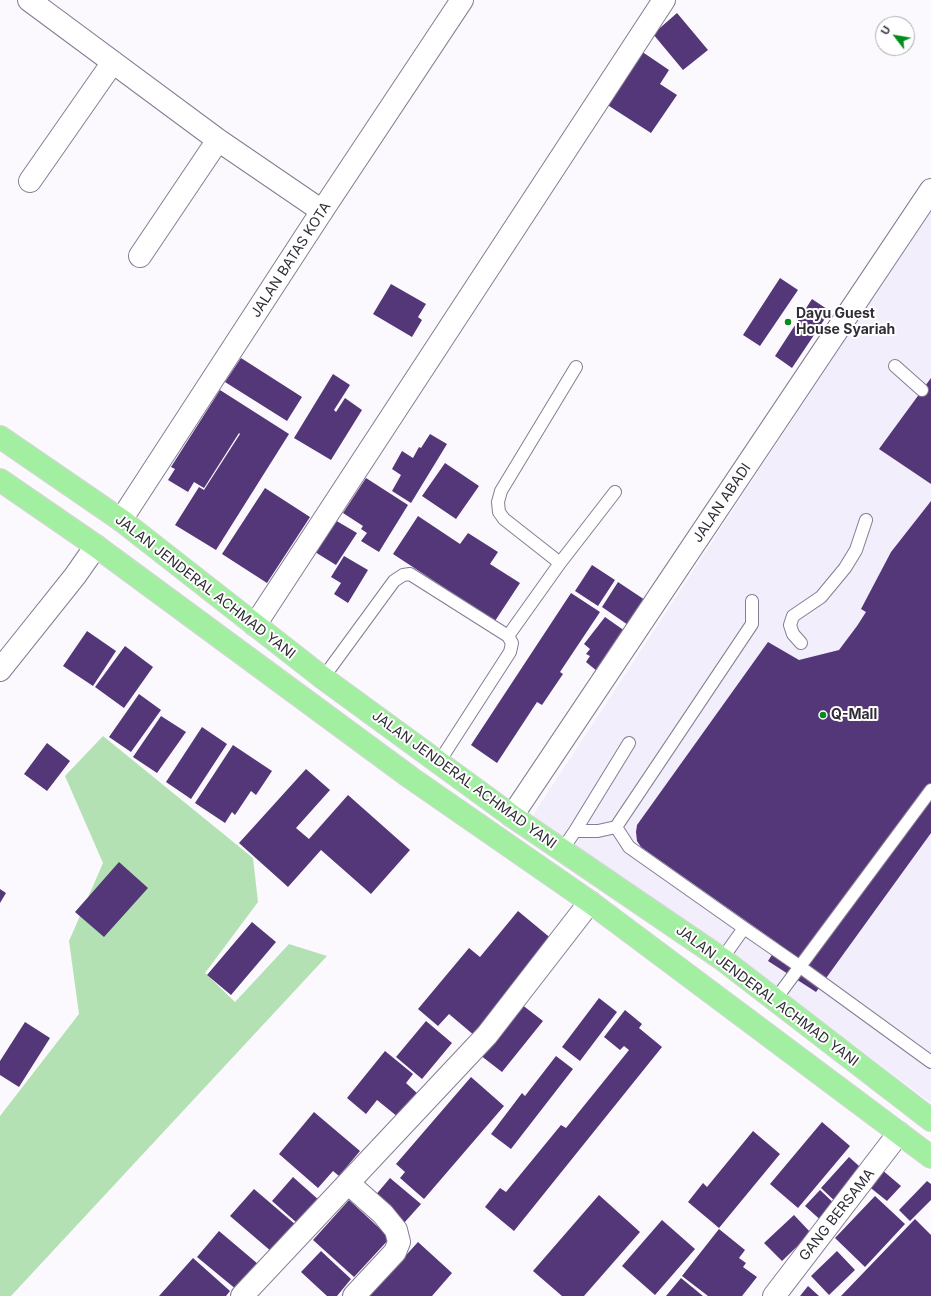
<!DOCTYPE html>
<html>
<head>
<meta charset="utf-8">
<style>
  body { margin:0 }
  #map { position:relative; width:931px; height:1296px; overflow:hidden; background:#fbf9fe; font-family:Inter,sans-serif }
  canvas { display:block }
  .north { position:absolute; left:875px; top:16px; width:40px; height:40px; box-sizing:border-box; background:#fff; border:1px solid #adabaf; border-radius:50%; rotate:301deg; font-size:11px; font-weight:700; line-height:16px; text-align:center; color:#312d37 }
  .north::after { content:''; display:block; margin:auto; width:14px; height:18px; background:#028c1b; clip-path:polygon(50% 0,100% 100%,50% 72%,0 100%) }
</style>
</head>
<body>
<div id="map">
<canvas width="931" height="1296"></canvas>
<div class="north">U</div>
</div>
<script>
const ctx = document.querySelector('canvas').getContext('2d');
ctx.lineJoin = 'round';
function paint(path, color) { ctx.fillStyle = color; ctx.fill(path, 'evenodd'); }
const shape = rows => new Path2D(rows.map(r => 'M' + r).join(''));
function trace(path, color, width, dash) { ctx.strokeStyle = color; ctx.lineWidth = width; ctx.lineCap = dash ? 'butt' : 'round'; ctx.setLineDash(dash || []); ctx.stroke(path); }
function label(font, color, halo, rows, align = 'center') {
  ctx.font = font + ' Inter,sans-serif'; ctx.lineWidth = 4; ctx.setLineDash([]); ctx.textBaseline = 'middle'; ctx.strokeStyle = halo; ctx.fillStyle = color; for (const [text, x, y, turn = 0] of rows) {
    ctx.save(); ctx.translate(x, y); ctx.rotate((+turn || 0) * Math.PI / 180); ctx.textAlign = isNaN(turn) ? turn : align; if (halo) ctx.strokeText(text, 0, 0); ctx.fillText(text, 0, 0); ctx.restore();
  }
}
paint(shape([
  [931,208,931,1103,741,960,531,818]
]), '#f3eefb');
paint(shape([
  [103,736,253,858,258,902,205,973,235,1002,289,944,327,956,11,1296,0,1296,0,1116,79,1014,69,941,103,863,65,776]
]), '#b4e1b3');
paint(shape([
  [677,13,708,50,683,70,653,34],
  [641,51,669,70,660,84,677,95,651,133,606,104],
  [780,278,798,290,760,346,743,335],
  [391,284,426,304,418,317,422,320,412,337,373,314],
  [812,299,830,311,792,368,775,356],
  [241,358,302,397,287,421,225,382],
  [333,374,350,385,334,410,336,412,345,398,362,410,331,460,294,438],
  [931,378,931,484,879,449],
  [220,390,289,434,216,550,175,525,199,487,204,490,240,434,239,433,204,488,194,482,188,492,168,480,175,469,171,467],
  [430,434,447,444,411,503,392,491,401,475,392,469,402,451,413,458,419,447,421,448],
  [445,463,479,486,456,519,422,496],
  [366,478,408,505,379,552,361,541,367,533,361,529,363,526,343,513],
  [265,488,310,517,267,583,222,554],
  [931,501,931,833,816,992,768,961,779,944,641,847,637,841,636,832,637,825,768,642,799,660,839,650,857,626,866,612,861,609,891,552],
  [418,516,460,544,468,533,498,552,490,564,520,583,495,621,393,554],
  [335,520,357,533,336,565,315,552],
  [344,556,368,570,348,603,334,594,341,583,331,577],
  [592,565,615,580,598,606,575,591],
  [618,582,648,602,631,627,602,607],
  [571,593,600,612,560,672,563,674,542,705,537,702,497,763,471,745],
  [605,617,632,636,603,676,586,662,590,656,586,654,590,649,584,644],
  [87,631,116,651,93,686,63,666],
  [125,646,153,667,124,708,95,687],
  [139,694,161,710,131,752,109,737],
  [161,716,186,732,157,773,133,757],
  [202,727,227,744,191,799,166,782],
  [47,743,70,761,47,791,24,774],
  [233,745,272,771,256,795,251,791,235,815,232,812,225,823,195,803],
  [306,769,330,790,296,828,309,839,348,795,410,850,371,894,321,850,288,887,239,843],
  [119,862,148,888,104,937,75,912],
  [0,889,6,893,0,903],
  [518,911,553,940,475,1036,449,1014,438,1026,418,1009,469,948,480,957],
  [252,922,276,942,231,995,207,975],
  [599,998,617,1012,580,1061,562,1047],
  [521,1004,543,1021,502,1072,480,1055],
  [625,1010,642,1024,639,1028,662,1047,514,1231,485,1207,500,1188,506,1192,561,1125,566,1128,629,1050,624,1046,620,1050,604,1037],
  [426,1021,452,1043,422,1079,396,1057],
  [25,1022,50,1038,19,1087,0,1075,0,1061],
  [385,1051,413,1074,406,1083,418,1094,398,1117,377,1100,366,1114,347,1098],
  [556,1056,573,1069,511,1149,491,1134,522,1093,525,1096],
  [471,1077,504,1106,424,1199,400,1178,405,1172,396,1164],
  [314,1112,360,1151,339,1176,333,1171,318,1188,279,1154],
  [822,1122,850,1146,798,1208,770,1184],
  [753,1131,780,1154,719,1228,688,1202,703,1183,707,1187],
  [849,1157,868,1174,839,1205,821,1188],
  [881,1169,901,1186,887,1201,867,1185],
  [293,1177,320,1201,297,1223,272,1201],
  [390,1178,421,1204,404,1223,374,1197],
  [927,1181,931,1184,931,1200,910,1221,899,1210],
  [254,1189,296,1225,272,1252,230,1216],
  [820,1190,839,1208,825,1224,805,1206],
  [599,1195,640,1232,584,1296,562,1296,533,1271],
  [875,1196,905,1224,865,1267,835,1238],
  [349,1200,390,1238,354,1277,313,1240],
  [794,1215,811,1233,782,1261,764,1243],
  [915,1219,931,1235,931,1296,841,1296],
  [662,1220,695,1249,655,1295,622,1266],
  [719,1229,745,1250,739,1258,746,1263,743,1267,757,1277,742,1296,708,1296,682,1276],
  [219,1231,258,1264,237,1290,197,1257],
  [418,1242,452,1273,432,1296,369,1296],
  [321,1251,351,1279,337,1296,327,1296,301,1272],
  [837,1251,855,1270,829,1295,811,1276],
  [193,1258,230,1291,226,1296,159,1296],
  [681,1278,703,1296,666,1296],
  [808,1286,819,1296,800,1296]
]), '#543778');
const service = shape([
  [895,366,922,390],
  [560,563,504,519,499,512,498,502,501,491,576,367],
  [508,636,560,563,615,492],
  [801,643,793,634,790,625,793,616,821,597,845,568,856,550,866,520],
  [323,678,394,581,403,575,410,574,508,636,512,643,510,652,439,762],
  [575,831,598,831,616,827],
  [562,850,575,831,629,743],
  [744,928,799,966,931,1062],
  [722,959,744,928,629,847,616,827,752,624,752,601],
  [775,1000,931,790]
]);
const minor = shape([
  [29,0,218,140,322,211],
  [30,181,113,62],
  [140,256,218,140],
  [255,625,664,0],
  [512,816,931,190],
  [348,1183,383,1214,396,1230,399,1242,395,1252,354,1296],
  [242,1296,487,1035,590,902],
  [774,1296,899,1133]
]);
const tertiary = shape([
  [121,520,322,211,462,0],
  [0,670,75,576,96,546]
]);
const trunk = shape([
  [0,437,121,520,323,678,512,816,722,959,931,1120],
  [0,480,96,546,411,778,590,902,931,1157]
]);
trace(service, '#857d93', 14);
trace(minor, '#857d93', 24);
trace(tertiary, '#857d93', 24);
trace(trunk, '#d6d5d7', 24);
trace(service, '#fff', 12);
trace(minor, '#fff', 22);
trace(tertiary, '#fff', 22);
trace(trunk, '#a2efa2', 22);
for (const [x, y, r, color] of [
  [788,322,4,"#028c1b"],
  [823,715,4,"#028c1b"]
]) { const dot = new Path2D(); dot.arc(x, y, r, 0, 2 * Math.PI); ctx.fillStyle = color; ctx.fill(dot); trace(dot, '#fff', 1.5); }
label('14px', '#312d37', '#fff', [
  ["JALAN BATAS KOTA",291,260,-57],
  ["JALAN ABADI",722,503,-56],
  ["JALAN JENDERAL ACHMAD YANI",205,587,38],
  ["JALAN JENDERAL ACHMAD YANI",464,780,36],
  ["JALAN JENDERAL ACHMAD YANI",767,996,37],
  ["GANG BERSAMA",837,1215,-52]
]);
label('bold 14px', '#312d37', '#fff', [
  ["Dayu Guest",796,314],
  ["House Syariah",796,330],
  ["Q-Mall",831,715]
], 'left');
</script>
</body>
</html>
